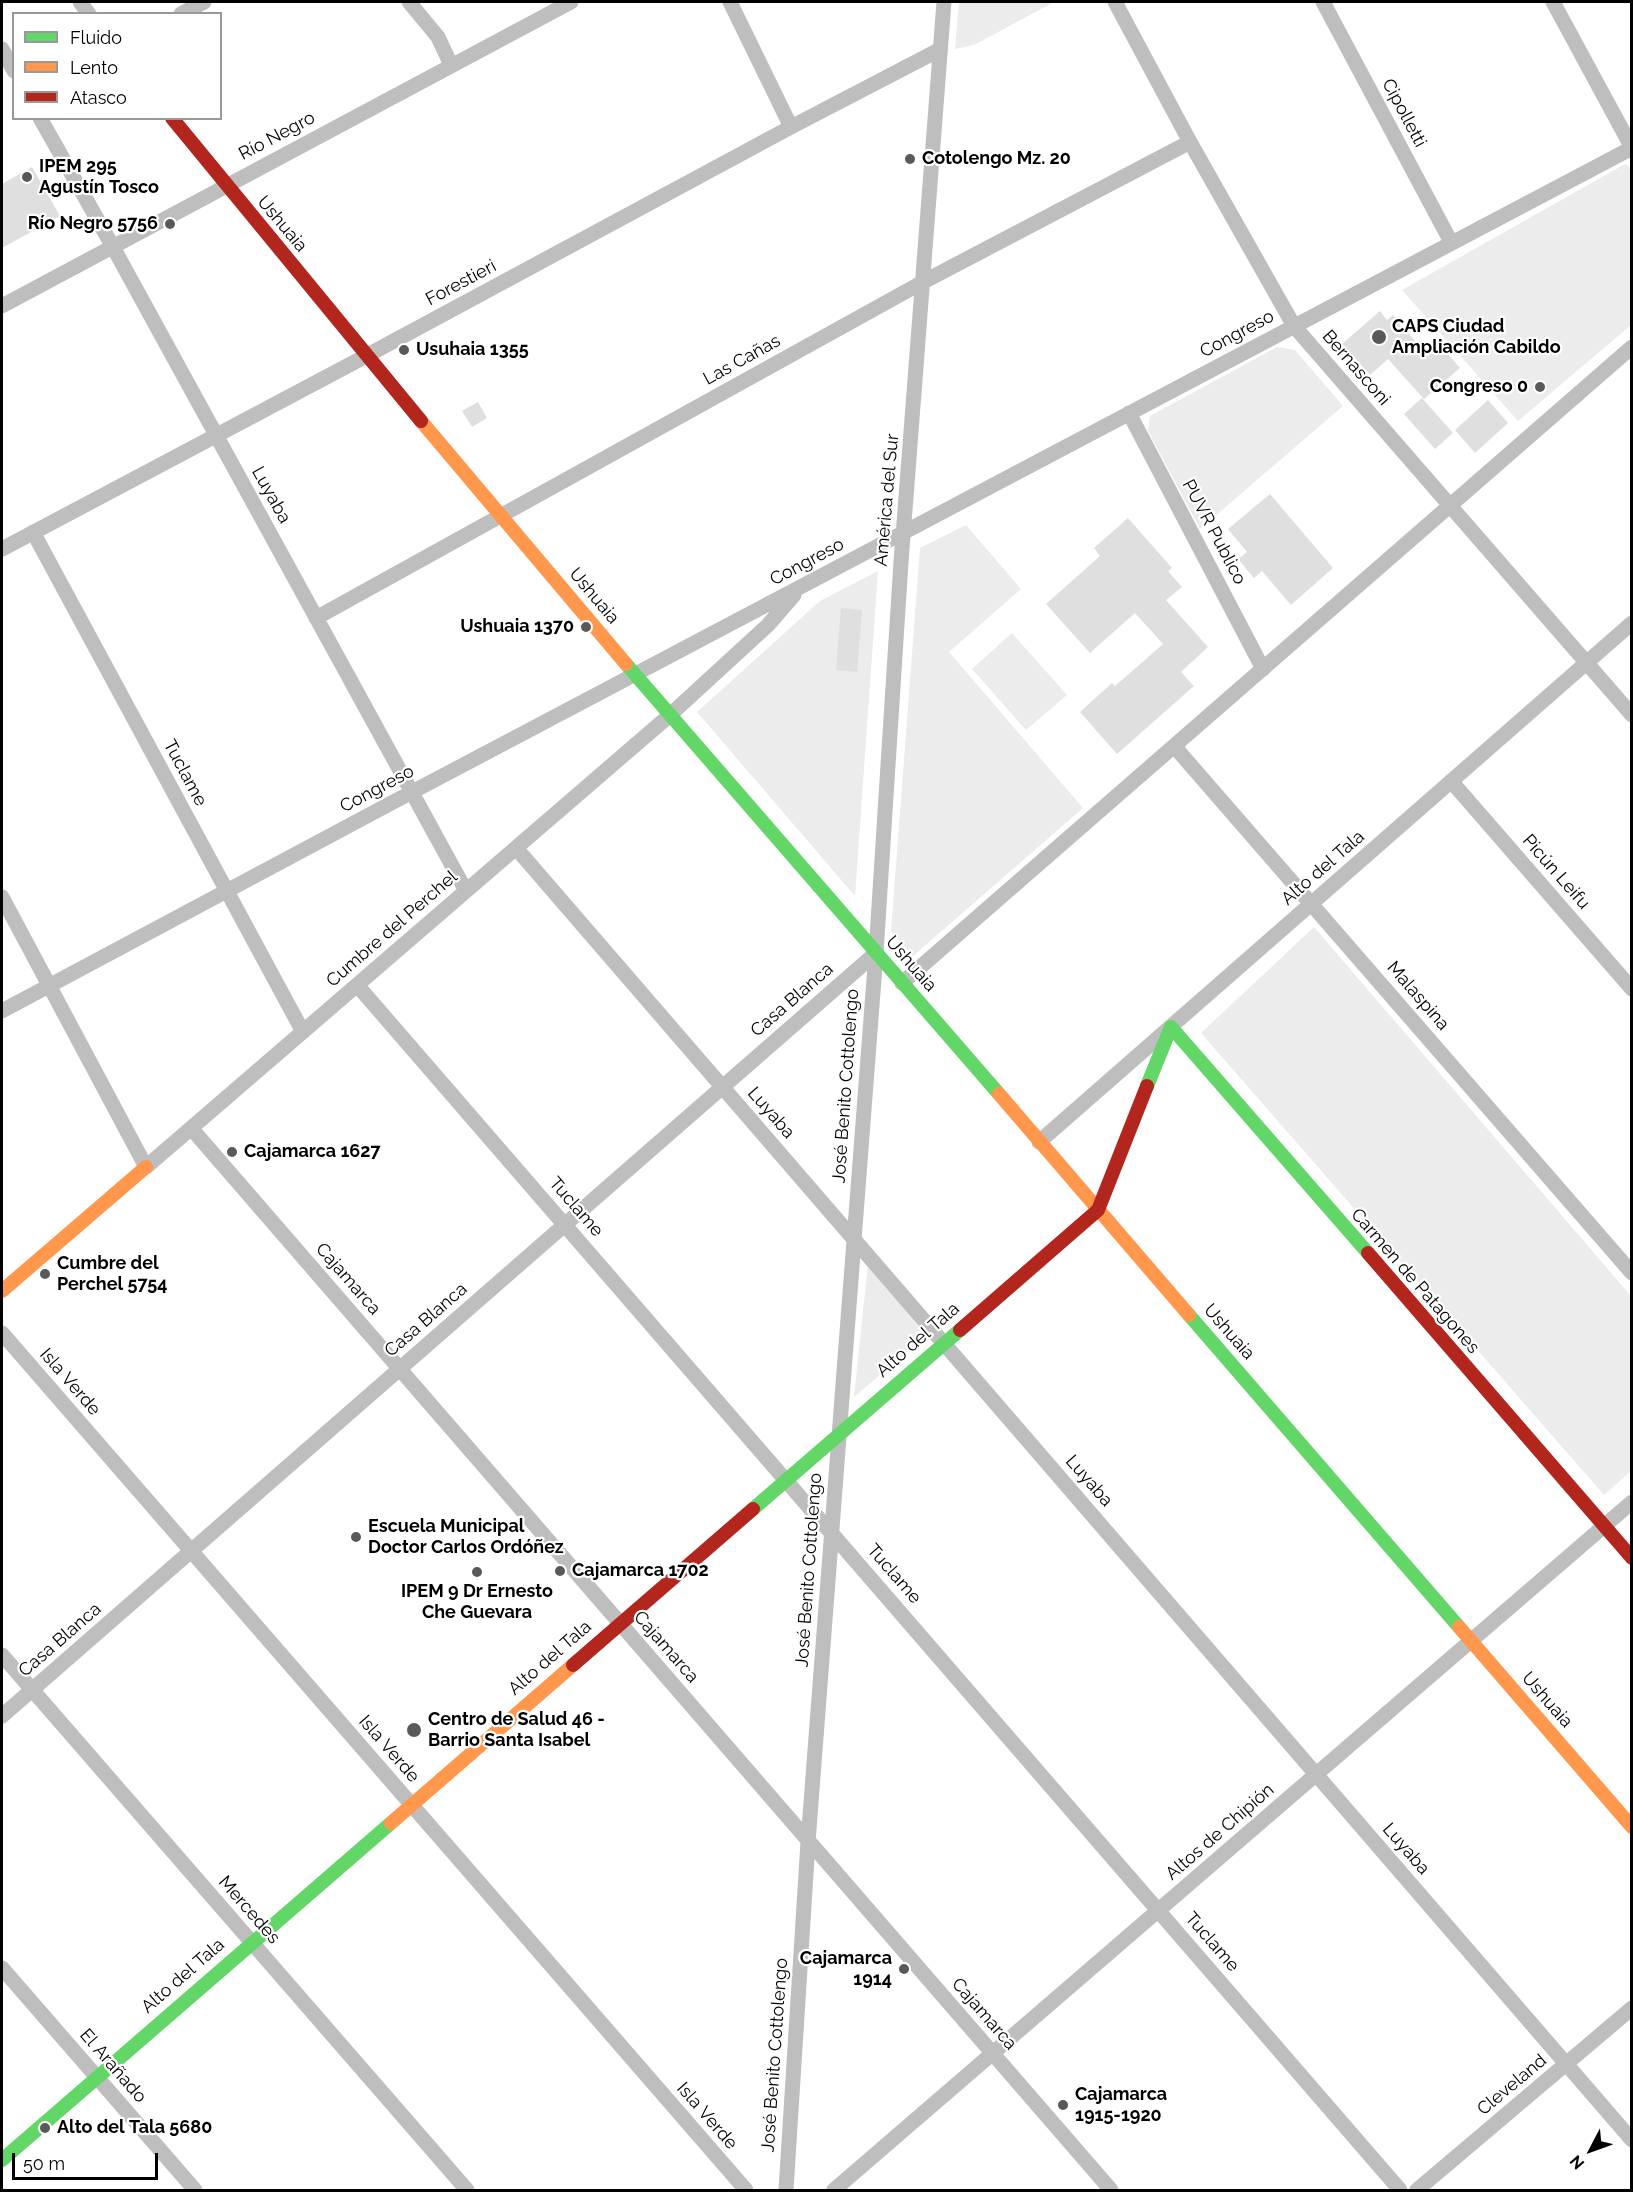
<!DOCTYPE html>
<html>
<head>
<meta charset="utf-8">
<style>
  body { margin:0 }
  #map { position:relative; width:1633px; height:2192px; overflow:hidden; background:#fff; font-family:Raleway,sans-serif }
  canvas { display:block }
  .frame { position:absolute; inset:0; border:3px solid #000; pointer-events:none }
  .legend { position:absolute; left:12px; top:12px; width:210px; height:108px; box-sizing:border-box; background:#fff; border:2px solid #999; margin:0; padding:8px 10px; list-style:none; font-size:18px; color:#000 }
  .legend li { display:flex; align-items:center; gap:12px; height:30px }
  .legend b { width:30px; border:2px solid #999 }
  .north { position:absolute; left:1561px; top:2120px; width:60px; height:60px; -webkit-text-stroke:4px #fff; paint-order:stroke; rotate:229deg; font-size:16px; font-weight:700; line-height:24px; text-align:center; color:#000 }
  .north::after { content:''; display:block; margin:auto; width:21px; height:27px; background:#000; clip-path:polygon(50% 0,100% 100%,50% 72%,0 100%) }
  .scale { position:absolute; left:12px; top:2153px; width:146px; height:27px; box-sizing:border-box; border:3px solid #000; border-top:0; padding-left:8px; font-size:18px; line-height:21px; white-space:nowrap; color:#000; -webkit-text-stroke:4px #fff; paint-order:stroke }
</style>
</head>
<body>
<div id="map">
<canvas width="1633" height="2192"></canvas>
<div class="frame"></div>
<ul class="legend">
<li><b style="height:8px;background:#63d668"></b>Fluido</li>
<li><b style="height:8px;background:#ff974d"></b>Lento</li>
<li><b style="height:8px;background:#b3261e"></b>Atasco</li>
</ul>
<div class="north">N</div>
<div class="scale">50 m</div>
</div>
<script>
const ctx = document.querySelector('canvas').getContext('2d');
ctx.lineJoin = 'round';
function paint(path, color) { ctx.fillStyle = color; ctx.fill(path, 'evenodd'); }
const shape = rows => new Path2D(rows.map(r => 'M' + r).join(''));
function trace(path, color, width, dash) { ctx.strokeStyle = color; ctx.lineWidth = width; ctx.lineCap = dash ? 'butt' : 'round'; ctx.setLineDash(dash || []); ctx.stroke(path); }
function label(font, color, halo, rows, align = 'center') {
  ctx.font = font + ' Raleway,sans-serif'; ctx.lineWidth = 4.5; ctx.setLineDash([]); ctx.textBaseline = 'middle'; ctx.strokeStyle = halo; ctx.fillStyle = color; for (const [text, x, y, turn = 0] of rows) {
    ctx.save(); ctx.translate(x, y); ctx.rotate((+turn || 0) * Math.PI / 180); ctx.textAlign = isNaN(turn) ? turn : align; if (halo) ctx.strokeText(text, 0, 0); ctx.fillText(text, 0, 0); ctx.restore();
  }
}
paint(shape([
  [959,2,1054,2,974,45,955,49],
  [1625,164,1632,169,1631,325,1518,421,1402,290],
  [1277,347,1295,350,1343,406,1200,529,1148,431,1150,416],
  [966,525,1021,589,949,652,1083,808,913,956,891,931,920,548],
  [878,571,855,896,697,712,820,601],
  [1012,633,1067,695,1026,730,972,669],
  [1314,927,1631,1296,1631,1471,1604,1495,1201,1033],
  [868,1264,926,1336,854,1397]
]), '#ececec');
paint(shape([
  [32,167,60,216,2,248,2,184],
  [1380,311,1387,320,1393,315,1428,356,1440,345,1460,368,1424,399,1388,359,1370,375,1342,344],
  [1422,398,1453,433,1435,449,1404,414],
  [1488,400,1508,423,1475,453,1455,430],
  [478,402,487,418,472,427,462,411],
  [1270,494,1333,568,1291,605,1262,571,1254,578,1238,559,1247,552,1228,529],
  [1128,518,1172,568,1168,571,1182,587,1166,600,1208,647,1181,672,1194,686,1117,754,1080,712,1112,683,1115,686,1163,644,1135,613,1090,653,1046,604,1100,556,1094,548],
  [841,608,862,610,857,672,836,670]
]), '#dfdfdf');
trace(shape([
  [80,2,89,14],
  [409,2,438,37,451,65],
  [730,2,791,127],
  [1115,2,1190,142,1294,326,1632,715],
  [1323,2,1451,242],
  [1553,2,1632,148],
  [181,14,204,2],
  [2,49,14,71],
  [40,118,113,247,466,891],
  [2,306,571,2],
  [1129,413,1263,669],
  [33,532,303,1032],
  [2,549,366,356,791,127,939,50],
  [316,618,923,282,1190,142],
  [1174,746,1632,1273],
  [1451,781,1632,989],
  [516,848,1632,2140],
  [2,897,146,1167,670,715,768,625,794,595],
  [902,983,1632,347],
  [357,985,1400,2190],
  [2,1011,412,792,1632,148],
  [191,1128,1111,2190],
  [1039,1142,1632,623],
  [2,1333,746,2190],
  [2,1655,467,2190],
  [2,1716,876,953],
  [2,1968,195,2190],
  [786,2190,808,1842,876,953,901,562,944,2],
  [834,2190,1632,1502],
  [1417,2190,1632,2008]
]), '#bebebe', 15);
trace(shape([
  [626,664,999,1094],
  [1147,1086,1171,1027,1368,1253],
  [1189,1315,1459,1627],
  [753,1509,960,1330],
  [2,2160,391,1823]
]), '#63d668', 14);
trace(shape([
  [421,421,626,664],
  [999,1094,1189,1315],
  [2,1291,146,1167],
  [1459,1627,1632,1827],
  [391,1823,573,1665]
]), '#ff974d', 14);
trace(shape([
  [172,118,421,421],
  [1368,1253,1632,1558],
  [960,1330,1098,1210,1147,1086],
  [573,1665,753,1509]
]), '#b3261e', 14);
for (const [x, y, r, color] of [
  [910,159,6,"#595959"],
  [27,177,6,"#595959"],
  [170,224,6,"#595959"],
  [1379,337,8,"#595959"],
  [404,350,6,"#595959"],
  [1540,387,6,"#595959"],
  [586,627,6,"#595959"],
  [232,1152,6,"#595959"],
  [45,1274,6,"#595959"],
  [356,1537,6,"#595959"],
  [560,1571,6,"#595959"],
  [477,1572,6,"#595959"],
  [414,1730,8,"#595959"],
  [904,1969,6,"#595959"],
  [1063,2105,6,"#595959"],
  [45,2128,6,"#595959"]
]) { const dot = new Path2D(); dot.arc(x, y, r, 0, 2 * Math.PI); ctx.fillStyle = color; ctx.fill(dot); trace(dot, '#fff', 2); }
label('18px', '#000', '#fff', [
  ["Cipolletti",1404,113,62],
  ["Río Negro",277,136,-28],
  ["Ushuaia",282,224,50],
  ["Forestieri",461,283,-28],
  ["Congreso",1237,334,-28],
  ["Las Cañas",742,360,-29],
  ["Bernasconi",1356,368,49],
  ["Luyaba",271,495,61],
  ["América del Sur",887,500,-85],
  ["PUVR Publico",1214,532,62],
  ["Congreso",807,562,-28],
  ["Ushuaia",594,596,50],
  ["Tuclame",185,773,62],
  ["Congreso",377,789,-28],
  ["Alto del Tala",1323,868,-41],
  ["Picún Leifu",1556,872,49],
  ["Cumbre del Perchel",392,929,-41],
  ["Ushuaia",911,964,49],
  ["Malaspina",1418,996,49],
  ["Casa Blanca",792,1000,-41],
  ["José Benito Cottolengo",846,1086,-86],
  ["Luyaba",771,1113,49],
  ["Tuclame",576,1207,49],
  ["Cajamarca",348,1279,49],
  ["Carmen de Patagones",1415,1281,49],
  ["Casa Blanca",426,1320,-41],
  ["Ushuaia",1229,1332,49],
  ["Alto del Tala",918,1340,-41],
  ["Isla Verde",70,1382,49],
  ["Luyaba",1089,1481,49],
  ["José Benito Cottolengo",809,1570,-86],
  ["Tuclame",894,1574,49],
  ["Casa Blanca",60,1640,-41],
  ["Cajamarca",666,1647,49],
  ["Alto del Tala",550,1658,-41],
  ["Ushuaia",1547,1700,49],
  ["Isla Verde",389,1749,49],
  ["Altos de Chipión",1220,1832,-41],
  ["Luyaba",1406,1849,49],
  ["Mercedes",249,1910,49],
  ["Tuclame",1212,1942,49],
  ["Alto del Tala",183,1976,-41],
  ["Cajamarca",984,2014,49],
  ["José Benito Cottolengo",775,2055,-86],
  ["El Arañado",113,2066,49],
  ["Cleveland",1512,2085,-40],
  ["Isla Verde",707,2116,49]
]);
label('bold 18px', '#000', '#fff', [
  ["Cotolengo Mz. 20",922,159],
  ["IPEM 295",39,167],
  ["Agustín Tosco",39,188],
  ["Río Negro 5756",158,224,"right"],
  ["CAPS Ciudad",1392,327],
  ["Ampliación Cabildo",1392,348],
  ["Usuhaia 1355",416,350],
  ["Congreso 0",1528,387,"right"],
  ["Ushuaia 1370",574,627,"right"],
  ["Cajamarca 1627",244,1152],
  ["Cumbre del",57,1264],
  ["Perchel 5754",57,1285],
  ["Escuela Municipal",368,1527],
  ["Doctor Carlos Ordóñez",368,1548],
  ["Cajamarca 1702",572,1571],
  ["IPEM 9 Dr Ernesto",477,1592,"center"],
  ["Che Guevara",477,1613,"center"],
  ["Centro de Salud 46 -",428,1720],
  ["Barrio Santa Isabel",428,1741],
  ["Cajamarca",892,1959,"right"],
  ["1914",892,1980,"right"],
  ["Cajamarca",1075,2095],
  ["1915-1920",1075,2116],
  ["Alto del Tala 5680",57,2128]
], 'left');
</script>
</body>
</html>
